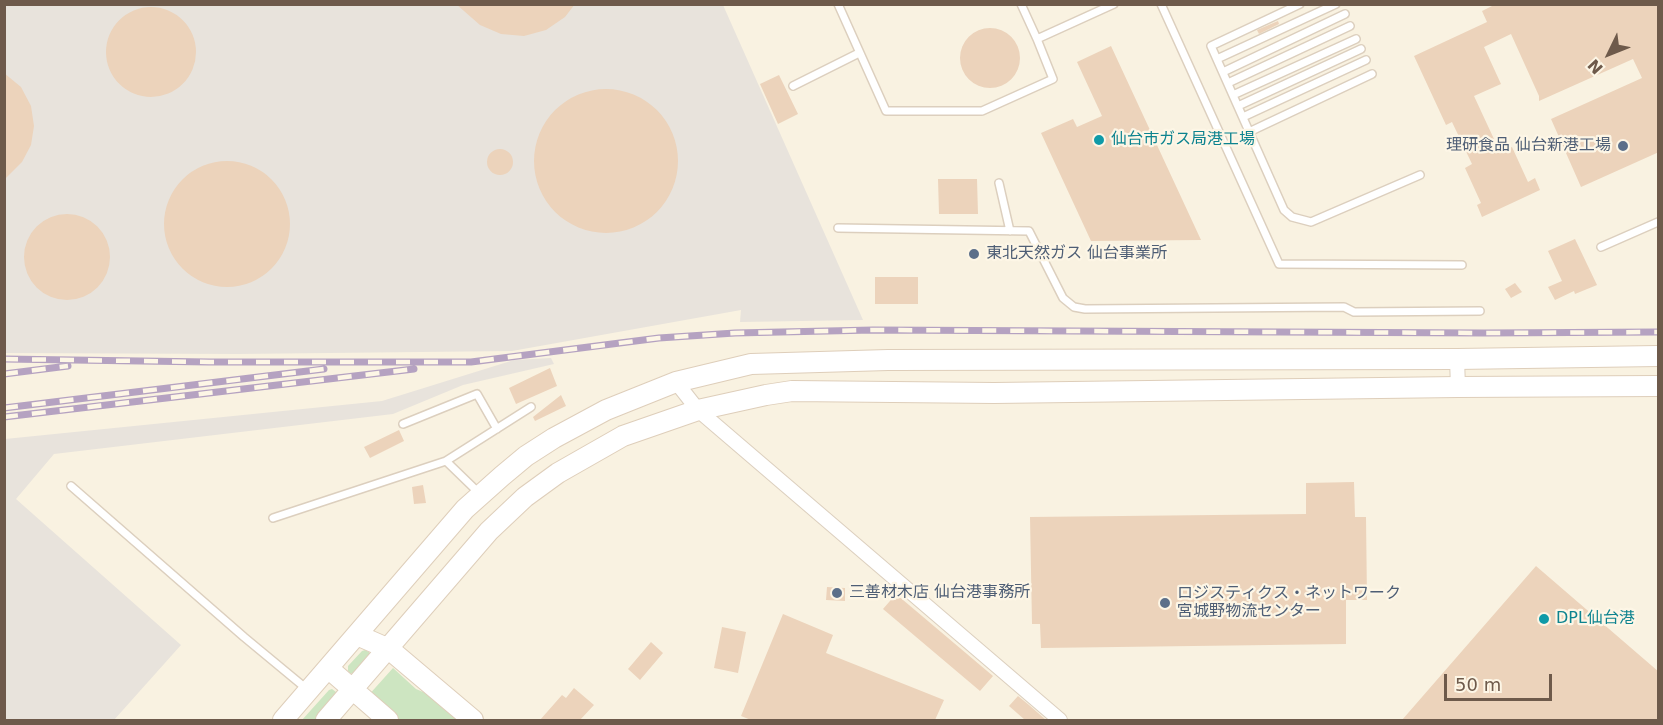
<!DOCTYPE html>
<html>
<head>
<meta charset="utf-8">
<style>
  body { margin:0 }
  #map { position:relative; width:1663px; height:725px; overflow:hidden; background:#f9f2e1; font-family:"DejaVu Sans",sans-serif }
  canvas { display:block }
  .frame { position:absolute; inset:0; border:6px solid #6e5a4b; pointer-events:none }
  .north { position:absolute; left:1579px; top:24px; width:60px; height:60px; -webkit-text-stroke:4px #fdf6e6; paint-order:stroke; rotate:227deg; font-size:16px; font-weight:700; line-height:24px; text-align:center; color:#6e5a4b }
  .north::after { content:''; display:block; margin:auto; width:21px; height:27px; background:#6e5a4b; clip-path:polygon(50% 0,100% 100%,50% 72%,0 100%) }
  .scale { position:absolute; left:1444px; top:674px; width:108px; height:27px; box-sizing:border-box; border:3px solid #6e5a4b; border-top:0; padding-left:8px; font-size:18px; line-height:21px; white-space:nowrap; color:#6e5a4b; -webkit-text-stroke:4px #fdf6e6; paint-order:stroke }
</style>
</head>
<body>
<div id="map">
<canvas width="1663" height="725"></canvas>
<div class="frame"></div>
<div class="north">N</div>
<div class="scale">50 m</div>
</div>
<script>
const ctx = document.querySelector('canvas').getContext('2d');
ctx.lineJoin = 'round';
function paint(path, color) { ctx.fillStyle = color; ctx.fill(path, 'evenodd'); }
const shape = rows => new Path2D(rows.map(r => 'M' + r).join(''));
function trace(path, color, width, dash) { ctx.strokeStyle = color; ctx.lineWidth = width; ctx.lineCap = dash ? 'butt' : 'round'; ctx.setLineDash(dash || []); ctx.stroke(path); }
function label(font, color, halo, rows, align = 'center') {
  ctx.font = font + ' "DejaVu Sans","Noto Sans JP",sans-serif'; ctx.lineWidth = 4.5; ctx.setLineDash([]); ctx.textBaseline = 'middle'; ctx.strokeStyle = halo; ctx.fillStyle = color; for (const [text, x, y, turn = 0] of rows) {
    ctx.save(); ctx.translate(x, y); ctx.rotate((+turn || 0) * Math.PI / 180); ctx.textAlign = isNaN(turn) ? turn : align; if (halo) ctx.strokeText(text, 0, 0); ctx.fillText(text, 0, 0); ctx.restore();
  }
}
paint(shape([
  [5,4,723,5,863,320,740,322,741,310,512,351,238,354,5,353],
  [551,358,554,364,463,385,393,414,54,454,16,499,181,645,114,720,5,720,5,439,382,401,514,360]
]), '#e8e3dc');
paint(shape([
  [365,650,369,652,369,656,353,674,350,673,348,671,348,666,362,651],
  [393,668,416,689,437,698,463,720,394,720,367,697],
  [332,689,336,692,335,697,315,720,302,720,329,690]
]), '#cde5c1');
paint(shape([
  [456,4,575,4,565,17,546,30,524,36,501,34,480,25],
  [1496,4,1659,4,1659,152,1581,187,1551,119,1642,78,1633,59,1539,101,1539,96,1511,34,1484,47,1501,84,1474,96,1500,152,1512,147,1528,182,1535,178,1540,190,1482,217,1477,205,1481,203,1465,168,1472,164,1452,122,1446,125,1414,56,1487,22,1482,11],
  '106 52a45 45 0 1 1 90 0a45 45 0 1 1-90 0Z',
  [1278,21,1279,24,1259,34,1257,30],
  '960 58a30 30 0 1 1 60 0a30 30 0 1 1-60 0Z',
  [1111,46,1201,240,1091,241,1041,133,1073,119,1077,127,1102,116,1077,62],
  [4,73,21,87,31,106,34,126,31,145,22,162,4,180],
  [779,75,798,114,778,124,760,84],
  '534 161a72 72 0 1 1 144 0a72 72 0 1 1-144 0Z',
  '487 162a13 13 0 1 1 26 0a13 13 0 1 1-26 0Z',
  '164 224a63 63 0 1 1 126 0a63 63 0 1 1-126 0Z',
  [938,179,977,179,978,214,939,214],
  '24 257a43 43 0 1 1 86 0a43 43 0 1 1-86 0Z',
  [1575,239,1597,285,1575,294,1574,291,1555,300,1548,287,1562,281,1548,251],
  [875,277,918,277,918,304,875,304],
  [1515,283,1522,292,1511,298,1505,289],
  [550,368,557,386,516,404,509,388],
  [561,395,566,406,535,421,533,417],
  [399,430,404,441,370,458,364,447],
  [1354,482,1355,517,1366,517,1367,600,1346,600,1346,644,1041,648,1040,624,1032,624,1030,517,1306,514,1306,483],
  [423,485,426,503,414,504,412,487],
  [1536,566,1659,672,1659,720,1402,720],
  [827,587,845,588,845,601,826,600],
  [896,594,993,676,980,691,883,609],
  [783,614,833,635,826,653,944,700,935,720,751,720,741,716],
  [722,627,746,632,738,673,714,668],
  [651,642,663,653,640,680,628,669],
  [574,688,594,705,580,720,540,720,562,695,566,698],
  [1018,696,1029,705,1046,720,1025,720,1009,706]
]), '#ecd3bb');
const lane = shape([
  [838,4,886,111,982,111,1053,79,1037,39],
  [1021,4,1037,39,1114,4],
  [1161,4,1279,264,1462,265],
  [1300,4,1211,46,1284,210,1292,217,1311,222,1420,175],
  [1217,59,1336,4],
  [1223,72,1345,14],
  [1228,83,1350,26],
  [793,86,859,53],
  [1233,95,1356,39],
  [1238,106,1361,49],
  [1243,117,1366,60],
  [1249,132,1372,74],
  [999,183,1010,231],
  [838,228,1029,231,1063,298,1074,307,1085,309,1344,307,1354,312,1480,311],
  [1601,247,1658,222],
  [403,424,477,394,497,429],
  [446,461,531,407],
  [71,486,244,637,308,690],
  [273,518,446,461,479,493]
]);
const street = shape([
  [1457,359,1458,387],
  [676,382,698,410,1060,720]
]);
const secondary = shape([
  [357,635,389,649,473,720],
  [328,668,388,720],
  [283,720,465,509,502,476,526,456,554,438,606,410,676,382,751,364,888,360,1457,359,1658,356],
  [326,720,489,531,525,497,558,473,623,436,698,410,766,395,792,391,994,393,1458,387,1658,386]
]);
trace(lane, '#dccfbe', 10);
trace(street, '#dccfbe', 16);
trace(secondary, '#deceba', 22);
trace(lane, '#fff', 7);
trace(street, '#fff', 14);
trace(secondary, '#fff', 20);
const rail = shape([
  [4,359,209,362,471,362,659,338,735,333,873,330,1484,333,1658,332],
  [4,374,68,366],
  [4,408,324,369],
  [4,417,414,369]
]);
trace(rail, '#b5a2c1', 7);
trace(rail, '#fdf6e6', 4.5, [14]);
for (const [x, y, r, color] of [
  [1099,140,6,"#0f9aa8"],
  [1623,146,6,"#5c6f8a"],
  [974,254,6,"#5c6f8a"],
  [837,593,6,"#5c6f8a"],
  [1165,603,6,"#5c6f8a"],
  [1544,619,6,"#0f9aa8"]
]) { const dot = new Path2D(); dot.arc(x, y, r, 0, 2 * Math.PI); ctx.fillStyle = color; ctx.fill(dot); trace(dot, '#fdf6e6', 2); }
label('16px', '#0d838f', '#fdf6e6', [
  ["仙台市ガス局港工場",1111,140],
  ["DPL仙台港",1556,619]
], 'left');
label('16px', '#4e5e75', '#fdf6e6', [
  ["理研食品 仙台新港工場",1611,146,"right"],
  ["東北天然ガス 仙台事業所",986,254],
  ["三善材木店 仙台港事務所",849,593],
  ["ロジスティクス・ネットワーク",1177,594],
  ["宮城野物流センター",1177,612]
], 'left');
</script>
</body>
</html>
